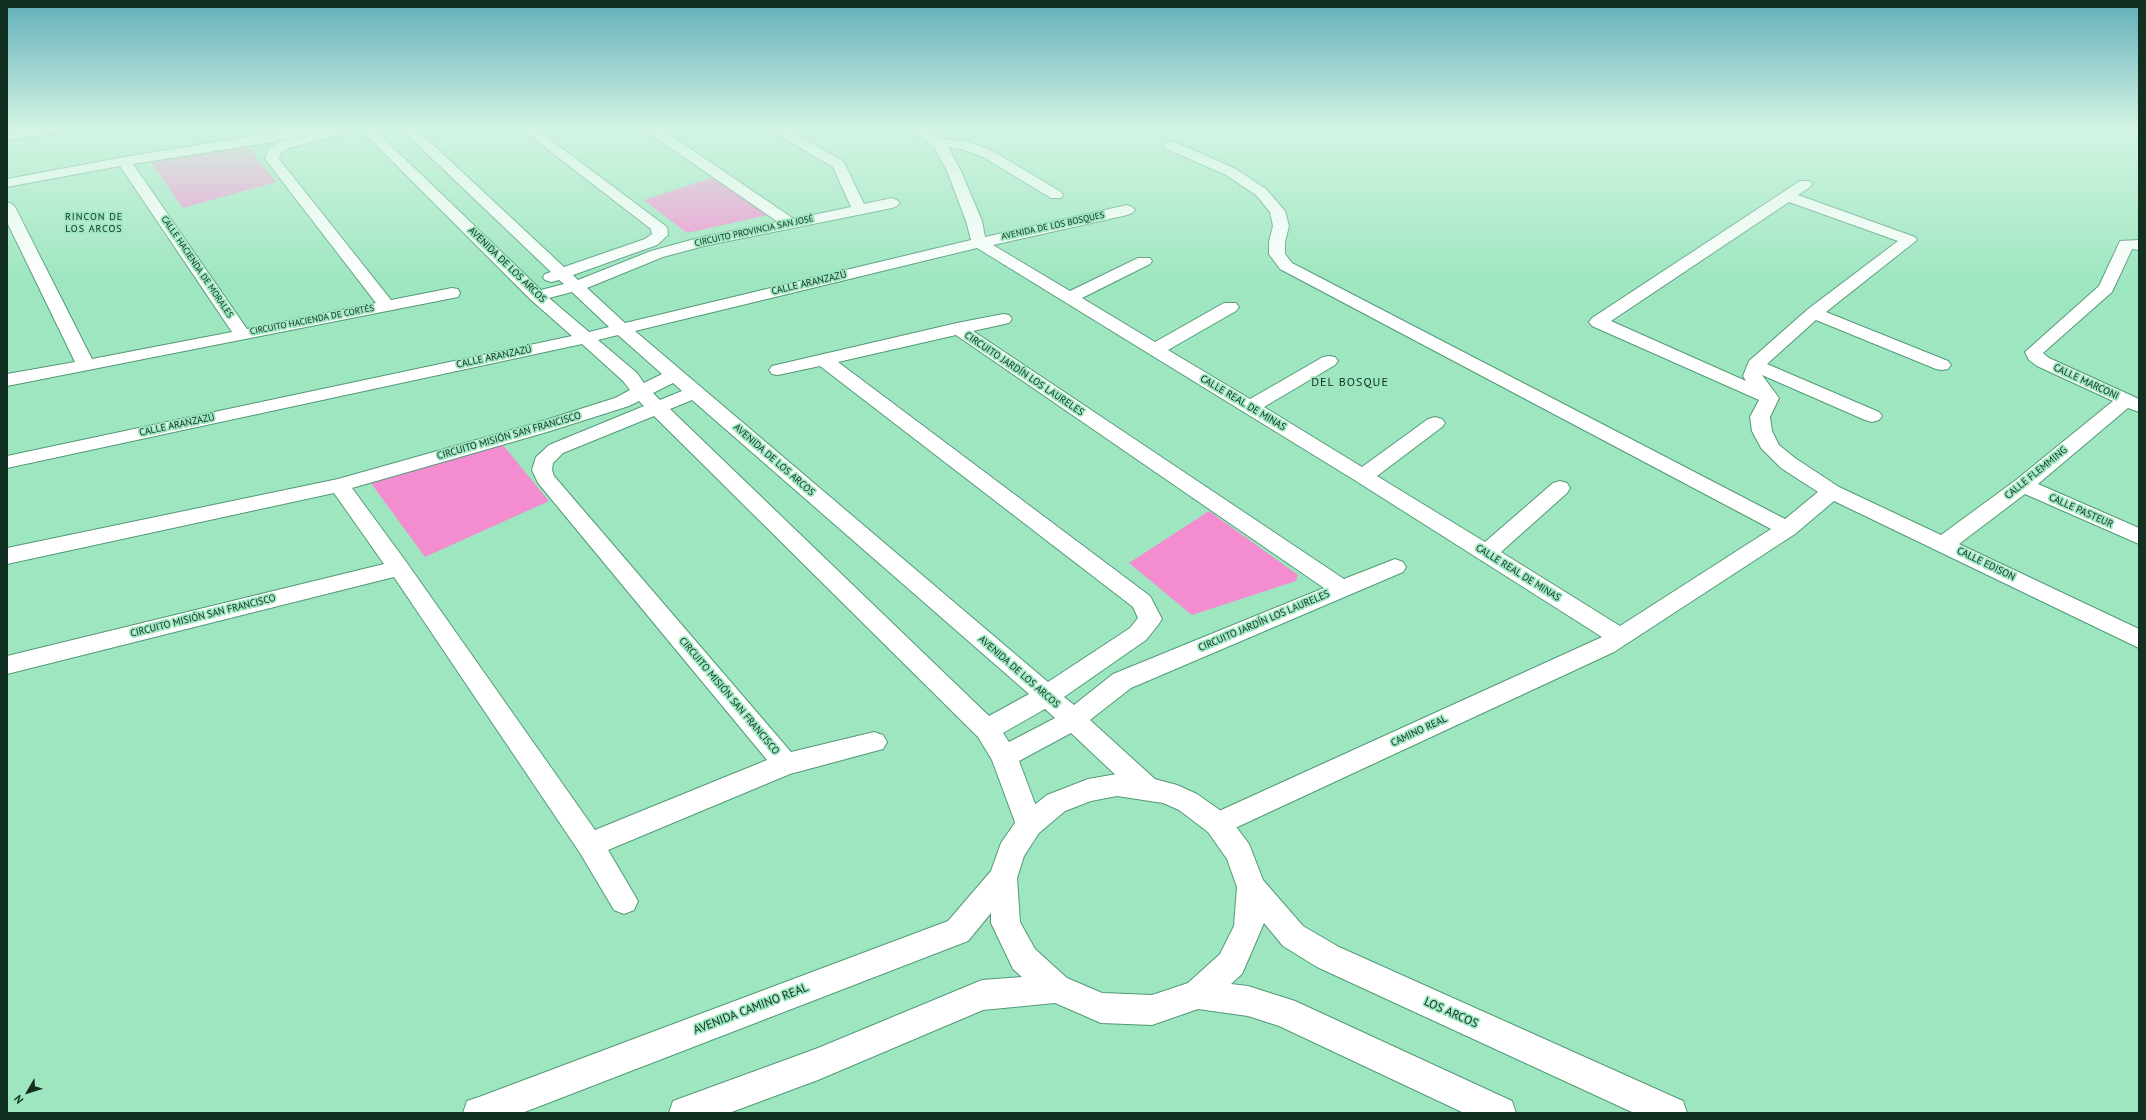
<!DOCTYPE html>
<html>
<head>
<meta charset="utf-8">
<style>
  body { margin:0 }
  #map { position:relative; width:2146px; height:1120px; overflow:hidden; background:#9de6c0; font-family:"PT Sans",sans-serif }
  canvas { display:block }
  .frame { position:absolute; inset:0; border:8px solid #113022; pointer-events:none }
  .north { position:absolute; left:8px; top:1072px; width:40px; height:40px; -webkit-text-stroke:3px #9de6c0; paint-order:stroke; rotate:231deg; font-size:11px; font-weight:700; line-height:16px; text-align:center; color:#113022 }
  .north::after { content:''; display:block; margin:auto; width:14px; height:18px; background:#113022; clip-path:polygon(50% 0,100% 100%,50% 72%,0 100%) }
</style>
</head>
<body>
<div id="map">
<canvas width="2146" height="1120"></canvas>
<div class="frame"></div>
<div class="north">N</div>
</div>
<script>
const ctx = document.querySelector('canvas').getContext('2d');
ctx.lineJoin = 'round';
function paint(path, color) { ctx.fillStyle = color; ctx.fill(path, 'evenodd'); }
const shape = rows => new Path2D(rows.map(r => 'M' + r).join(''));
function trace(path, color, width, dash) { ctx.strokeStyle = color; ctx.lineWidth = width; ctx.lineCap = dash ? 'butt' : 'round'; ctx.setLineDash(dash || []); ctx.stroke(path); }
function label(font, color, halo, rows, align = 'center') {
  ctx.font = font + ' "PT Sans",sans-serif'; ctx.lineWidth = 3.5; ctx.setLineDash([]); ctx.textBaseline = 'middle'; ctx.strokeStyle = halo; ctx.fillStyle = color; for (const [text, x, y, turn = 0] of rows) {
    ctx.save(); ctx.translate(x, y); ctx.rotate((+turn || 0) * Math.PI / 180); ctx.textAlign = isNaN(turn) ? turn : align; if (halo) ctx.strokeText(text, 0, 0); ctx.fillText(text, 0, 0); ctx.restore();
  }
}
paint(shape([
  [247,145,276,182,183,208,150,161],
  [714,177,768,215,687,233,644,200],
  [502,444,549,501,425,557,368,479],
  [1209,511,1298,575,1296,581,1192,615,1129,563]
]), '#f38dd0');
const minor = shape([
  [38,128,72,128,65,132,7,140,7,132,38,128],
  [302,128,326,128,324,131,336,128,358,128,356,131,289,148,281,153,279,159,391,300,452,288,458,289,460,293,458,297,7,386,7,374,75,362,7,222,7,202,12,204,15,207,92,359,232,332,120,166,7,187,7,179,124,157,302,128],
  [316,133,279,142,269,148,265,159,376,303,247,329,133,164,279,141,316,133],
  [359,128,373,128,541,290,564,284,559,280,551,282,545,280,543,277,545,274,551,272,400,128,415,128,564,267,645,239,652,234,651,229,520,128,535,128,667,227,668,235,657,245,573,275,578,280,651,251,702,237,778,222,646,131,644,128,660,128,794,219,851,207,833,167,772,131,770,128,786,128,844,162,864,204,892,198,897,200,900,203,897,206,892,208,704,246,663,257,587,288,625,323,971,240,966,221,947,171,934,147,909,128,926,128,940,138,969,142,993,151,1061,192,1063,195,1061,198,1051,198,983,157,961,149,948,147,961,171,982,221,985,237,1127,205,1132,207,1135,210,1132,213,1127,215,993,245,1070,291,1138,258,1150,258,1152,261,1150,264,1082,298,1155,342,1224,303,1236,303,1239,307,1236,311,1168,350,1250,399,1323,357,1329,356,1335,357,1338,361,1335,365,1264,407,1362,467,1428,419,1435,417,1442,419,1445,423,1442,427,1377,476,1485,542,1553,483,1560,481,1567,483,1570,488,1567,493,1501,552,1620,626,1771,529,1280,269,1269,254,1269,242,1273,226,1270,212,1256,195,1226,175,1165,148,1163,145,1165,142,1175,142,1236,169,1266,189,1285,211,1289,226,1285,242,1285,254,1292,263,1785,519,1818,492,1781,468,1761,448,1752,431,1750,417,1759,400,1592,326,1589,322,1592,318,1800,181,1810,181,1812,184,1810,187,1798,195,1915,237,1917,240,1826,312,1948,361,1951,365,1948,369,1942,370,1936,369,1816,320,1767,364,1879,412,1882,416,1879,420,1872,422,1865,420,1762,375,1779,398,1770,417,1772,431,1779,445,1795,458,1839,487,1941,535,2016,480,2113,401,2037,366,2029,360,2025,352,2099,286,2120,241,2139,240,2139,250,2132,249,2112,292,2043,353,2049,358,2139,399,2139,412,2128,408,2038,484,2139,528,2139,544,2025,494,1959,544,2139,629,2139,648,1834,501,1795,534,1614,652,1218,836,1208,832,1204,824,1208,816,1602,637,1356,481,977,248,635,331,1048,682,1130,628,1138,618,1133,607,820,366,778,375,772,374,769,370,772,366,957,323,1003,314,1009,315,1012,319,1009,323,973,331,1344,579,1395,559,1403,562,1406,567,1403,572,1131,688,1090,720,1156,780,1160,788,1156,796,1147,799,1138,796,1071,733,1019,761,1043,825,1039,833,1029,837,1019,833,992,760,978,737,654,416,563,453,553,463,552,470,554,476,791,752,874,732,883,735,887,742,883,749,790,774,608,850,638,901,634,910,624,914,614,910,580,853,394,577,7,674,7,656,384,564,334,493,7,564,7,548,338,479,533,424,615,398,630,390,623,381,582,344,7,468,7,456,572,336,531,300,359,128],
  [1789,202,1898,241,1808,309,1749,361,1743,376,1746,381,1611,321,1789,202],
  [572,292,609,327,589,332,549,298,572,292],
  [618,335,662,374,644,383,637,373,598,340,618,335],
  [956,335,1324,588,1113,674,1074,705,1064,697,1146,640,1158,625,1162,619,1150,596,838,362,956,335],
  [673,383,682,391,660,400,653,393,673,383],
  [692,400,1013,680,1029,694,989,716,670,409,692,400],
  [639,401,644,406,549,445,536,457,532,470,538,483,767,760,595,830,407,563,352,488,547,432,629,406,639,401],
  [1045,709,1055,718,1009,742,1003,733,1045,709]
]);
const secondary = shape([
  [1117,774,1147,777,1177,785,1197,794,1228,816,1249,844,1263,880,1303,926,1339,947,1683,1101,1687,1113,1634,1113,1317,967,1283,946,1264,923,1242,974,1231,984,1248,986,1295,1001,1512,1101,1516,1113,1464,1113,1279,1026,1248,1016,1198,1009,1152,1025,1101,1023,1055,1003,983,1010,818,1080,729,1113,669,1113,673,1101,818,1048,982,980,1022,977,1013,969,991,923,991,913,968,941,522,1113,463,1113,467,1101,479,1097,948,921,991,871,1001,843,1019,817,1047,795,1088,779,1117,774],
  [1117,796,1163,803,1179,810,1208,832,1227,859,1237,887,1234,926,1220,954,1188,983,1152,995,1102,993,1067,978,1035,949,1020,922,1017,878,1024,856,1039,833,1065,811,1091,801,1117,796]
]);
trace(minor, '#529a77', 2);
trace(secondary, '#529a77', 2);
paint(minor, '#fff');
paint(secondary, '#fff');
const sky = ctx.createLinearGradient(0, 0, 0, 284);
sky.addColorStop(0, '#61aeba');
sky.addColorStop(0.45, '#d3f4e3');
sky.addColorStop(1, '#d3f4e300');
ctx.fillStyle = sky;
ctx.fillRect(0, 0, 2146, 284);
label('9px', '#113022', '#9de6c0', [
  ["AVENIDA DE LOS BOSQUES",1053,226,-12],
  ["CIRCUITO PROVINCIA SAN JOSÉ",754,231,-12],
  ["CALLE HACIENDA DE MORALES",197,267,56],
  ["CIRCUITO HACIENDA DE CORTÉS",312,320,-11]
]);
ctx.letterSpacing = '1px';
label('10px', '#113022', '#9de6c0', [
  ["RINCON DE",94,217],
  ["LOS ARCOS",94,229]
]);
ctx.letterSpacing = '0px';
label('10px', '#113022', '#9de6c0', [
  ["AVENIDA DE LOS ARCOS",507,265,44],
  ["CALLE ARANZAZÚ",809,283,-13],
  ["CALLE ARANZAZÚ",494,357,-12],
  ["CIRCUITO JARDÍN LOS LAURELES",1024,374,34],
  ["CALLE MARCONI",2086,382,25],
  ["CALLE REAL DE MINAS",1243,403,31],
  ["CALLE ARANZAZÚ",177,425,-12],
  ["CIRCUITO MISIÓN SAN FRANCISCO",509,436,-16],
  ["AVENIDA DE LOS ARCOS",774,460,41],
  ["CALLE FLEMMING",2036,473,-39],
  ["CALLE PASTEUR",2081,511,24],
  ["CALLE EDISON",1986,564,26],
  ["CALLE REAL DE MINAS",1518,573,32],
  ["CIRCUITO MISIÓN SAN FRANCISCO",203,616,-14],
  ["CIRCUITO JARDÍN LOS LAURELES",1264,621,-23],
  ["AVENIDA DE LOS ARCOS",1019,672,41],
  ["CIRCUITO MISIÓN SAN FRANCISCO",729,696,50],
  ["CAMINO REAL",1419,731,-25]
]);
ctx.letterSpacing = '1px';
label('12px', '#113022', '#9de6c0', [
  ["DEL BOSQUE",1350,383]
]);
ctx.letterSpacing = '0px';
label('12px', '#113022', '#9de6c0', [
  ["AVENIDA CAMINO REAL",751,1009,-21],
  ["LOS ARCOS",1451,1013,24]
]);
</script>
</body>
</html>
